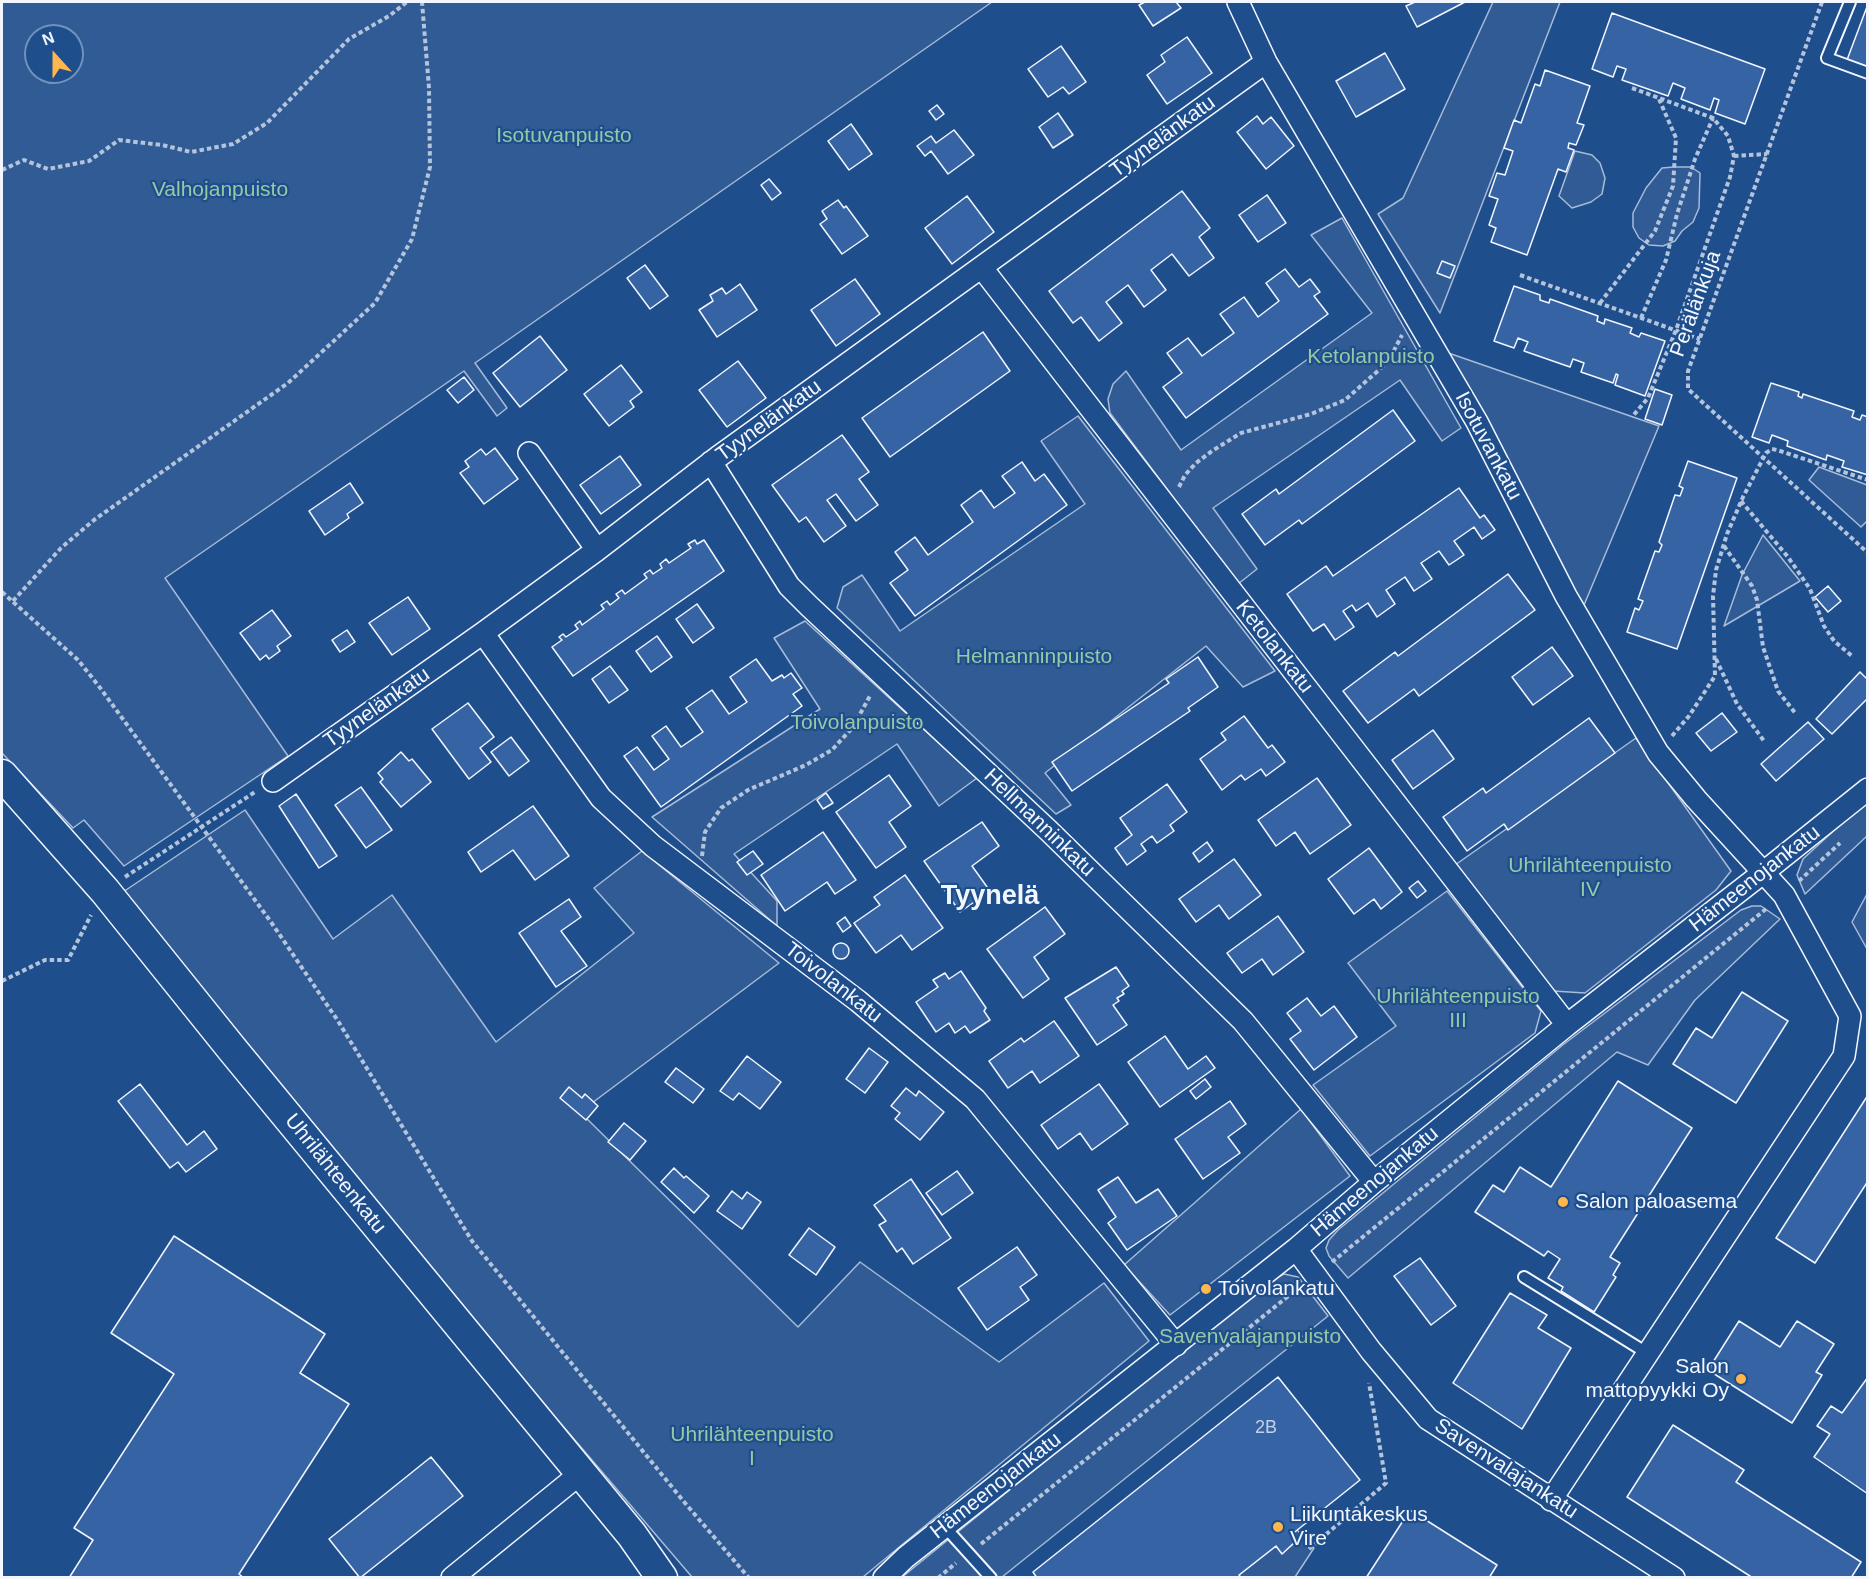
<!DOCTYPE html>
<html>
<head>
<meta charset="utf-8">
<style>
  body { margin:0 }
  #map { position:relative; width:1869px; height:1579px; overflow:hidden; background:#1f4e8c; font-family:Helvetica,sans-serif }
  canvas { display:block }
  .frame { position:absolute; inset:0; border:3px solid #f2f6ff; pointer-events:none }
  .north { position:absolute; left:24px; top:24px; width:60px; height:60px; box-sizing:border-box; background:#1f4e8c; border:2px solid #7391ba; border-radius:50%; rotate:339deg; font-size:16px; font-weight:700; line-height:24px; text-align:center; color:#f2f6ff }
  .north::after { content:''; display:block; margin:auto; width:21px; height:27px; background:#ffb74d; clip-path:polygon(50% 0,100% 100%,50% 72%,0 100%) }
</style>
</head>
<body>
<div id="map">
<canvas width="1869" height="1579"></canvas>
<div class="frame"></div>
<div class="north">N</div>
</div>
<script>
const ctx = document.querySelector('canvas').getContext('2d');
ctx.lineJoin = 'round';
function paint(path, color) { ctx.fillStyle = color; ctx.fill(path, 'evenodd'); }
const shape = rows => new Path2D(rows.map(r => 'M' + r).join(''));
function trace(path, color, width, dash) { ctx.strokeStyle = color; ctx.lineWidth = width; ctx.lineCap = dash ? 'butt' : 'round'; ctx.setLineDash(dash || []); ctx.stroke(path); }
function label(font, color, halo, rows, align = 'center') {
  ctx.font = font + ' Helvetica,sans-serif'; ctx.lineWidth = 4.5; ctx.setLineDash([]); ctx.textBaseline = 'middle'; ctx.strokeStyle = halo; ctx.fillStyle = color; for (const [text, x, y, turn = 0] of rows) {
    ctx.save(); ctx.translate(x, y); ctx.rotate((+turn || 0) * Math.PI / 180); ctx.textAlign = isNaN(turn) ? turn : align; if (halo) ctx.strokeText(text, 0, 0); ctx.fillText(text, 0, 0); ctx.restore();
  }
}
const built = shape([
  [2,2,992,2,475,363,507,408,497,416,464,371,165,578,288,756,124,866,84,820,73,828,2,753,2,2],
  [36,36,72,36,72,72,36,72,36,36],
  [1493,2,1560,2,1440,313,1378,214,1403,198,1493,2],
  [1575,151,1592,155,1600,163,1605,178,1602,194,1591,202,1572,208,1559,196,1575,151],
  [1674,167,1691,167,1700,173,1699,208,1693,222,1682,231,1675,241,1663,246,1649,245,1639,238,1633,227,1633,213,1646,188,1662,168,1674,167],
  [1342,218,1461,428,1442,441,1400,380,1213,508,1257,569,1238,584,1110,413,1108,399,1113,384,1126,371,1181,450,1372,313,1311,235,1342,218],
  [1434,348,1659,426,1579,617,1434,348],
  [1078,416,1275,671,1243,687,1206,646,1045,773,1071,805,1056,814,837,608,843,587,862,575,900,631,1085,504,1041,441,1078,416],
  [1819,467,1867,485,1867,521,1861,527,1809,480,1819,467],
  [1763,535,1800,581,1724,626,1742,575,1763,535],
  [805,621,977,778,939,806,897,744,734,854,777,901,777,926,652,817,820,709,774,638,805,621],
  [1636,738,1731,871,1716,890,1585,993,1553,991,1455,865,1636,738],
  [1867,800,1867,836,1805,894,1797,875,1803,859,1867,800],
  [245,810,333,939,392,895,496,1042,634,933,594,888,642,851,779,963,580,1112,798,1327,860,1262,999,1362,1104,1283,1149,1341,863,1577,692,1577,556,1418,123,892,245,810],
  [1447,891,1541,1011,1535,1033,1370,1156,1313,1085,1396,1026,1348,963,1447,891],
  [1867,894,1867,949,1852,922,1867,894],
  [1752,906,1761,906,1780,919,1695,1000,1648,1065,1617,1052,1348,1278,1329,1256,1326,1248,1329,1240,1338,1230,1564,1044,1741,910,1752,906],
  [1301,1109,1350,1176,1170,1315,1124,1265,1301,1109],
  [1284,1274,1298,1277,1328,1316,1002,1577,901,1578,1203,1333,1270,1281,1284,1274],
  [1297,1530,1314,1548,1295,1577,1241,1578,1239,1575,1276,1546,1282,1553,1296,1542,1291,1535,1297,1530]
]);
paint(built, '#305b95');
trace(built, '#a8bbd7', 1.5);
const building = shape([
  [1145,2,1176,2,1181,8,1153,26,1139,5,1145,2],
  [1415,2,1465,2,1417,27,1406,6,1415,2],
  [1868,4,1868,68,1847,60,1868,4],
  [1612,13,1765,69,1745,124,1715,113,1719,100,1714,98,1710,110,1681,99,1685,88,1673,83,1668,96,1622,80,1626,69,1617,66,1613,77,1592,69,1612,13],
  [1187,37,1212,73,1167,104,1147,75,1165,62,1161,55,1187,37],
  [1061,46,1086,82,1069,94,1063,87,1048,97,1028,69,1061,46],
  [1385,53,1405,89,1356,117,1336,81,1385,53],
  [1545,70,1590,86,1577,123,1584,125,1576,145,1569,143,1568,148,1574,150,1566,172,1558,169,1527,255,1491,242,1496,228,1489,225,1498,199,1489,196,1497,173,1505,175,1513,151,1504,148,1514,120,1521,123,1535,84,1540,86,1545,70],
  [937,105,944,114,936,120,929,111,937,105],
  [1058,113,1073,135,1053,148,1039,127,1058,113],
  [1257,116,1263,124,1271,117,1294,146,1266,169,1237,132,1257,116],
  [851,124,872,154,849,170,828,141,851,124],
  [954,130,974,155,948,174,931,151,925,156,917,146,931,136,936,143,954,130],
  [769,179,781,193,772,200,761,185,769,179],
  [1182,191,1210,228,1199,237,1214,258,1189,276,1172,254,1151,270,1166,290,1144,307,1128,285,1106,302,1122,323,1099,341,1081,317,1073,323,1049,291,1182,191],
  [1267,195,1286,223,1258,242,1239,215,1267,195],
  [967,196,994,232,952,264,925,228,967,196],
  [838,200,844,208,846,206,868,236,842,254,820,224,827,219,822,211,838,200],
  [1442,261,1455,266,1450,278,1437,273,1442,261],
  [645,265,668,296,650,309,627,278,645,265],
  [1285,269,1299,287,1310,279,1320,292,1314,296,1328,314,1186,418,1163,387,1182,373,1167,353,1188,338,1202,356,1234,333,1220,314,1244,297,1258,317,1279,301,1266,283,1285,269],
  [855,279,880,314,836,346,811,310,855,279],
  [740,284,757,310,717,337,699,310,713,301,710,295,722,288,726,294,740,284],
  [1514,286,1540,295,1540,300,1549,303,1550,299,1598,316,1597,321,1604,324,1605,319,1632,328,1630,333,1639,337,1641,333,1665,341,1645,396,1615,385,1618,375,1616,374,1613,383,1581,372,1584,363,1573,359,1570,367,1524,351,1528,342,1518,338,1514,348,1494,341,1514,286],
  [983,332,1010,371,890,457,862,418,983,332],
  [540,336,567,370,520,407,493,373,540,336],
  [738,361,766,398,727,427,699,390,738,361],
  [621,365,642,392,630,401,634,407,609,426,584,394,621,365],
  [464,377,474,390,458,403,447,390,464,377],
  [1771,383,1799,392,1798,396,1802,398,1803,394,1854,411,1852,417,1860,420,1862,415,1868,417,1868,475,1842,467,1844,461,1827,455,1826,460,1787,446,1788,441,1772,435,1769,443,1752,437,1771,383],
  [1655,389,1672,395,1662,425,1645,419,1655,389],
  [1393,410,1415,441,1302,524,1299,520,1265,545,1242,514,1276,489,1279,494,1393,410],
  [842,435,869,472,859,479,878,505,856,521,836,494,827,500,846,526,824,542,806,517,799,522,772,485,842,435],
  [495,448,518,479,484,504,460,473,469,467,465,461,481,449,486,455,495,448],
  [620,456,641,485,601,514,580,485,620,456],
  [1688,461,1737,478,1677,649,1627,632,1635,608,1639,610,1643,601,1638,599,1655,551,1659,552,1662,545,1659,542,1675,495,1680,496,1683,488,1679,486,1688,461],
  [1022,462,1035,481,1044,474,1067,505,915,616,890,583,908,570,895,552,915,537,928,555,973,522,961,505,981,490,994,508,1015,493,1002,476,1022,462],
  [350,483,363,503,347,514,349,518,325,535,309,511,350,483],
  [1459,488,1480,518,1484,515,1495,530,1482,539,1474,527,1454,541,1464,555,1449,565,1439,551,1421,563,1432,579,1414,591,1405,577,1386,590,1395,604,1377,617,1368,603,1356,611,1352,605,1343,611,1354,627,1335,640,1324,624,1313,631,1287,594,1326,566,1333,576,1459,488],
  [695,540,697,544,704,540,724,571,573,676,552,647,562,640,559,637,563,634,566,637,578,629,575,625,580,621,582,625,604,609,601,605,607,601,610,605,619,598,616,594,622,590,625,594,647,578,644,574,650,570,653,574,662,568,660,564,666,559,669,563,691,548,688,544,695,540],
  [1508,574,1535,610,1419,696,1414,689,1368,723,1343,691,1395,652,1398,656,1508,574],
  [1828,586,1841,601,1828,612,1815,597,1828,586],
  [408,597,430,629,392,655,369,623,408,597],
  [697,604,714,628,693,643,676,619,697,604],
  [272,610,291,636,277,646,280,651,269,659,266,655,260,660,240,633,272,610],
  [347,630,355,642,340,652,332,640,347,630],
  [657,636,672,657,651,672,636,651,657,636],
  [1552,647,1573,676,1533,705,1512,677,1552,647],
  [1198,657,1218,687,1188,708,1190,711,1072,791,1052,762,1169,683,1166,679,1198,657],
  [756,659,772,681,782,675,784,678,791,673,802,688,793,694,802,706,661,807,624,756,637,747,654,770,669,759,652,736,666,726,681,747,703,732,686,708,712,690,729,714,747,702,730,677,756,659],
  [610,666,628,690,609,703,592,679,610,666],
  [1860,672,1868,680,1868,698,1832,734,1816,719,1860,672],
  [468,703,494,737,480,748,491,762,469,779,432,729,468,703],
  [1722,713,1737,732,1711,751,1696,733,1722,713],
  [1244,716,1268,748,1272,745,1285,762,1266,776,1261,769,1245,780,1241,775,1222,790,1200,759,1226,740,1221,733,1244,716],
  [1589,718,1615,753,1508,830,1504,824,1467,851,1443,817,1483,788,1486,793,1589,718],
  [1808,722,1824,739,1776,781,1761,764,1808,722],
  [1433,730,1454,759,1413,789,1392,760,1433,730],
  [511,737,529,761,509,776,491,752,511,737],
  [401,752,409,761,412,759,431,782,401,807,380,782,383,779,378,773,401,752],
  [889,775,911,806,889,822,906,847,876,868,836,812,889,775],
  [1317,778,1351,825,1310,854,1295,832,1276,846,1258,820,1317,778],
  [1167,784,1187,812,1170,825,1174,831,1157,843,1152,836,1141,844,1146,851,1127,865,1115,848,1132,835,1120,818,1167,784],
  [361,787,392,830,366,848,335,805,361,787],
  [826,793,833,803,823,809,817,800,826,793],
  [296,794,337,856,319,868,279,806,296,794],
  [533,806,569,856,535,880,513,850,481,872,468,852,533,806],
  [982,822,999,846,972,866,990,891,960,912,924,861,982,822],
  [823,832,856,880,835,894,827,882,785,911,761,875,823,832],
  [1207,842,1213,851,1199,862,1193,853,1207,842],
  [1369,848,1402,892,1381,909,1374,899,1354,914,1328,879,1369,848],
  [753,851,763,864,747,875,737,862,753,851],
  [1234,859,1261,895,1229,919,1219,905,1196,922,1179,899,1234,859],
  [905,875,943,928,912,950,901,935,876,953,854,923,880,905,874,897,905,875],
  [1418,881,1426,891,1417,898,1409,888,1418,881],
  [569,899,581,917,561,931,587,966,556,987,519,933,569,899],
  [1045,907,1065,934,1034,957,1049,979,1023,998,987,949,1045,907],
  [1278,916,1304,952,1273,975,1262,959,1242,973,1227,953,1278,916],
  [845,917,851,926,843,932,837,923,845,917],
  '833 951a8 8 0 1 1 16 0a8 8 0 1 1-16 0Z',
  [1116,967,1129,986,1122,991,1124,994,1117,998,1119,1001,1113,1005,1127,1025,1097,1045,1065,998,1116,967],
  [961,971,986,1008,984,1011,990,1020,970,1033,965,1026,955,1033,949,1023,936,1032,916,1002,938,987,933,980,945,973,949,979,961,971],
  [1742,992,1788,1021,1736,1103,1673,1064,1696,1028,1712,1038,1742,992],
  [1307,998,1321,1016,1334,1006,1357,1037,1314,1070,1290,1039,1301,1031,1287,1013,1307,998],
  [1054,1021,1079,1056,1040,1083,1032,1071,1008,1088,989,1061,1021,1038,1024,1042,1054,1021],
  [1165,1036,1188,1069,1206,1056,1215,1068,1160,1107,1128,1062,1165,1036],
  [869,1048,888,1062,865,1093,846,1079,869,1048],
  [747,1056,781,1082,760,1109,739,1093,733,1100,720,1091,747,1056],
  [676,1068,704,1089,693,1103,665,1082,676,1068],
  [1205,1079,1211,1087,1196,1099,1190,1091,1205,1079],
  [1618,1081,1692,1128,1610,1257,1620,1263,1613,1275,1616,1277,1594,1312,1561,1291,1563,1287,1548,1278,1560,1259,1548,1251,1544,1256,1475,1212,1493,1185,1504,1192,1520,1167,1551,1187,1618,1081],
  [140,1084,187,1145,204,1131,217,1149,186,1172,178,1162,170,1168,118,1101,140,1084],
  [1099,1084,1128,1124,1092,1150,1080,1133,1058,1149,1041,1125,1099,1084],
  [569,1087,582,1098,585,1094,598,1106,586,1120,560,1098,569,1087],
  [906,1088,916,1096,919,1091,944,1112,920,1140,895,1119,900,1113,891,1106,906,1088],
  [1868,1095,1868,1181,1815,1263,1776,1238,1868,1095],
  [1230,1101,1246,1124,1228,1137,1240,1153,1203,1179,1175,1139,1230,1101],
  [624,1123,646,1141,630,1160,608,1142,624,1123],
  [674,1168,684,1178,686,1176,709,1196,694,1213,661,1182,674,1168],
  [957,1171,973,1193,942,1215,926,1193,957,1171],
  [1118,1177,1136,1203,1158,1189,1177,1216,1127,1250,1108,1223,1116,1217,1098,1190,1118,1177],
  [911,1179,951,1238,913,1264,902,1248,897,1252,879,1225,886,1221,874,1205,911,1179],
  [732,1191,742,1199,747,1192,761,1202,742,1229,717,1211,732,1191],
  [809,1228,835,1247,816,1275,789,1255,809,1228],
  [174,1236,325,1334,300,1373,349,1404,239,1574,244,1578,69,1578,93,1540,74,1528,174,1374,111,1333,174,1236],
  [1017,1247,1037,1275,1020,1287,1029,1300,987,1330,958,1288,1017,1247],
  [1420,1258,1456,1306,1431,1325,1394,1276,1420,1258],
  [1510,1293,1547,1315,1538,1328,1571,1348,1522,1429,1453,1383,1510,1293],
  [1739,1321,1780,1347,1797,1321,1834,1344,1816,1372,1822,1375,1792,1423,1708,1370,1739,1321],
  [1278,1377,1360,1480,1291,1535,1296,1541,1282,1554,1276,1546,1239,1575,1241,1578,1037,1578,1033,1572,1278,1377],
  [1868,1377,1868,1494,1814,1457,1830,1434,1817,1426,1831,1406,1842,1413,1868,1377],
  [1673,1425,1744,1470,1736,1482,1861,1562,1851,1578,1753,1578,1627,1497,1673,1425],
  [431,1457,463,1496,360,1578,329,1539,431,1457],
  [1410,1510,1497,1565,1489,1578,1366,1578,1410,1510]
]);
paint(building, '#3563a3');
trace(building, '#f2f6ff', 1.5);
const lane = shape([
  [1850,2,1827,58,1868,73],
  [1524,1277,1647,1353],
  [945,1527,991,1578]
]);
const street = shape([
  [1238,2,1266,62,1477,422,1566,596,1658,753,1696,799,1784,895,1850,1016,1844,1056,1551,1500],
  [982,268,1567,1025],
  [529,453,597,550],
  [711,462,789,586,809,606,1049,831,1243,1021,1374,1182],
  [483,633,601,798,653,846,858,1001,975,1099,1176,1345],
  [273,781,483,633,597,550,718,457,1266,62],
  [1296,1249,1371,1351,1428,1419,1674,1578],
  [452,1578,581,1473],
  [884,1578,906,1557,1296,1249,1374,1182,1567,1025,1764,872,1868,789]
]);
const secondary = shape([
  [2,775,105,891,232,1049,632,1535,662,1578]
]);
trace(lane, '#f2f6ff', 14);
trace(street, '#f2f6ff', 24);
trace(secondary, '#f2f6ff', 33);
trace(shape([
  [1822,2,1688,371,1688,389,1868,553],
  [1632,88,1713,118,1728,136,1734,156,1730,177,1676,330,1648,398,1632,417],
  [1734,156,1767,154],
  [2,170,24,160,48,169,89,161,119,140,162,145,191,152,233,144,267,123,349,39,389,16,407,2],
  [1520,275,1700,339],
  [1600,303,1655,231,1673,186,1676,138,1659,99],
  [1641,318,1666,260,1677,214,1695,159,1713,118],
  [1179,487,1185,475,1196,463,1212,451,1241,433,1311,414,1345,400,1380,369,1390,358,1402,335],
  [1741,501,1788,557,1810,589,1824,626,1834,641,1852,656],
  [1724,546,1752,586,1757,600,1763,647,1778,691,1796,714],
  [2,592,78,660,98,685,271,922,338,1021,472,1241,685,1503,749,1578],
  [13,601,61,548,94,520,288,383,375,303,412,239,430,167,429,88,422,2],
  [1716,659,1737,704,1764,741],
  [1672,736,1689,716,1715,676,1713,596,1716,570,1727,534,1743,497,1766,453,1772,449,1777,450,1868,480],
  [702,856,705,832,721,808,748,790,806,765,832,750,853,727,871,694],
  [125,877,255,792],
  [1799,881,1840,843],
  [2,981,45,960,68,960,91,915],
  [1332,1262,1766,909],
  [981,1544,1297,1289],
  [1309,1549,1386,1483,1369,1383],
  [938,1578,956,1563]
]), '#b3c4dc', 4, [4.5, 3]);
trace(lane, '#1f4e8c', 10);
trace(street, '#1f4e8c', 21);
trace(secondary, '#1f4e8c', 30);
for (const [x, y, r, color] of [
  [1563,1202,6,"#ffb74d"],
  [1206,1289,6,"#ffb74d"],
  [1741,1379,6,"#ffb74d"],
  [1278,1527,6,"#ffb74d"]
]) { const dot = new Path2D(); dot.arc(x, y, r, 0, 2 * Math.PI); ctx.fillStyle = color; ctx.fill(dot); trace(dot, '#1f4e8c', 2); }
label('18px', '#c3d1e8', null, [
  ["2B",1266,1428]
]);
label('21px', '#97c8a6', '#1f4e8c', [
  ["Isotuvanpuisto",564,136],
  ["Valhojanpuisto",220,190],
  ["Ketolanpuisto",1371,357],
  ["Helmanninpuisto",1034,657],
  ["Toivolanpuisto",857,723],
  ["Uhrilähteenpuisto",1590,866],
  ["IV",1590,890],
  ["Uhrilähteenpuisto",1458,997],
  ["III",1458,1021],
  ["Savenvalajanpuisto",1250,1337],
  ["Uhrilähteenpuisto",752,1435],
  ["I",752,1459]
]);
label('21px', '#f2f6ff', '#1f4e8c', [
  ["Tyynelänkatu",1163,137,-36],
  ["Perälänkuja",1696,304,-70],
  ["Tyynelänkatu",769,421,-36],
  ["Isotuvankatu",1488,446,62],
  ["Ketolankatu",1274,647,52],
  ["Tyynelänkatu",377,708,-35],
  ["Hellmanninkatu",1039,823,44],
  ["Hämeenojankatu",1755,879,-38],
  ["Toivolankatu",833,983,38],
  ["Uhrilähteenkatu",335,1174,51],
  ["Hämeenojankatu",1375,1182,-40],
  ["Savenvalajankatu",1506,1469,33],
  ["Hämeenojankatu",996,1486,-38]
]);
label('21px', '#f2f6ff', '#1f4e8c', [
  ["Salon paloasema",1575,1202],
  ["Toivolankatu",1218,1289],
  ["Salon",1729,1367,"right"],
  ["mattopyykki Oy",1729,1391,"right"],
  ["Liikuntakeskus",1290,1515],
  ["Vire",1290,1539]
], 'left');
label('bold 27px', '#f2f6ff', '#1f4e8c', [
  ["Tyynelä",990,897]
]);
</script>
</body>
</html>
